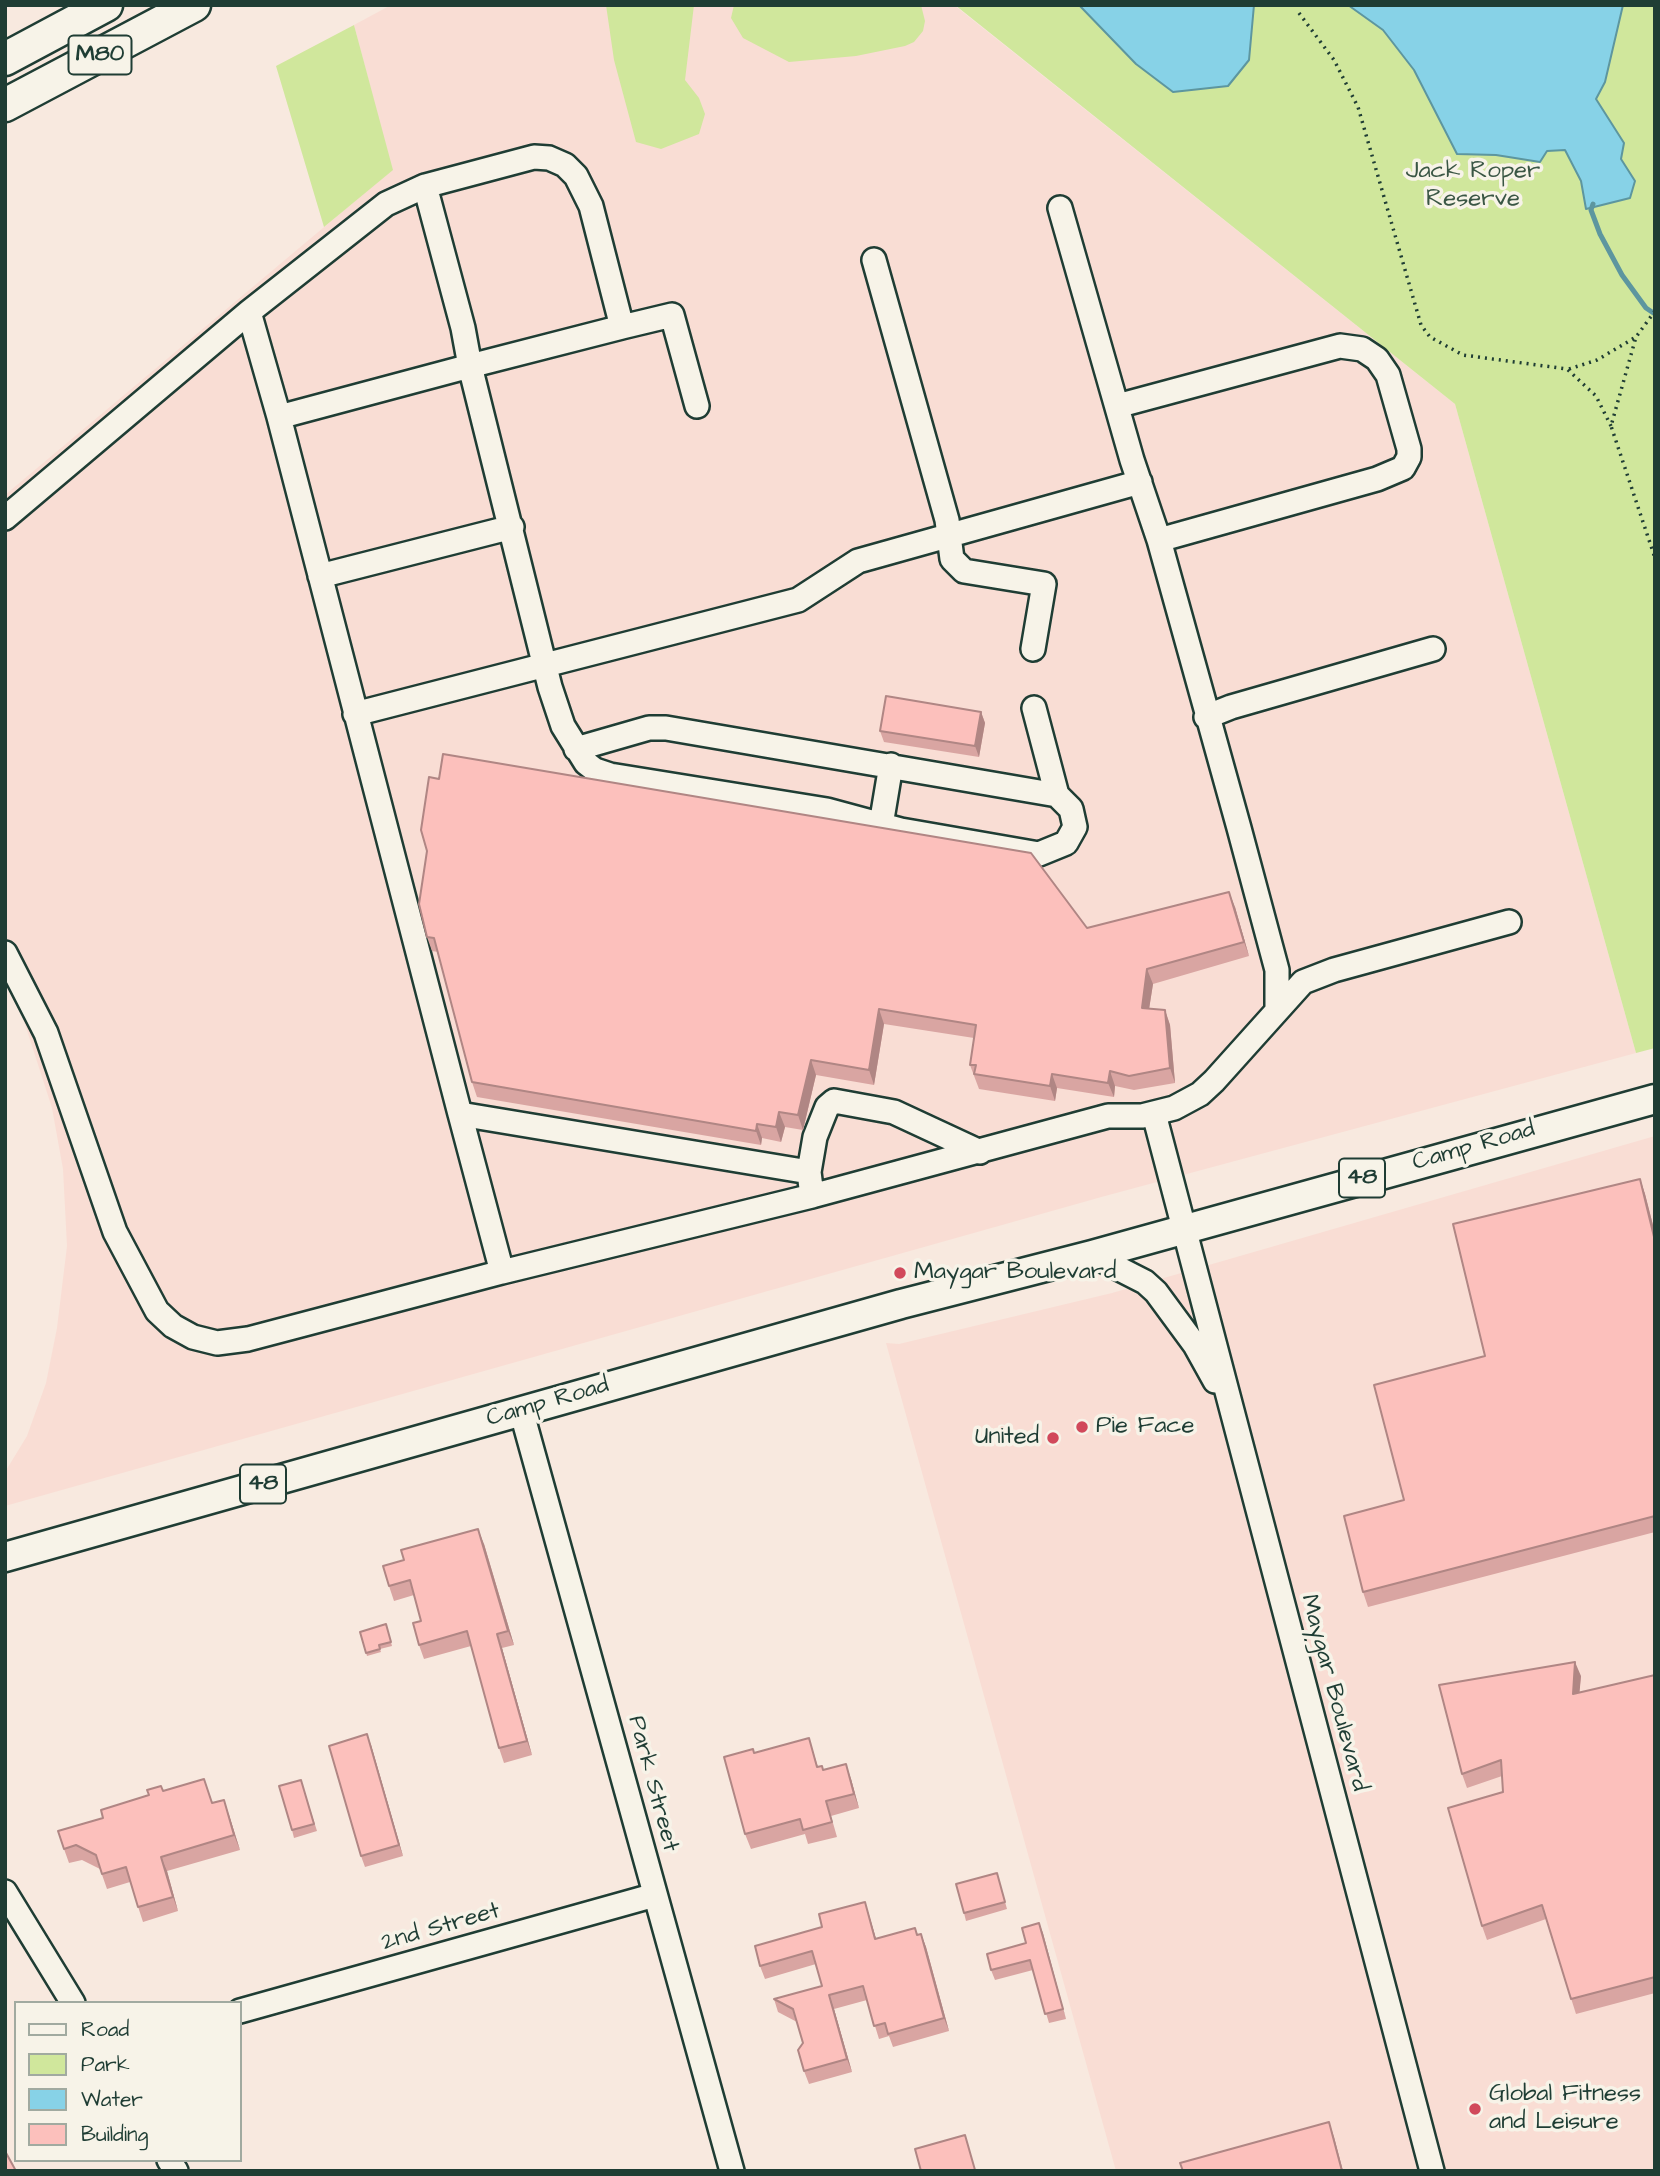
<!DOCTYPE html>
<html>
<head>
<meta charset="utf-8">
<style>
  body { margin:0 }
  #map { position:relative; width:1660px; height:2176px; overflow:hidden; background:#f8e9df; font-family:"Architects Daughter",sans-serif }
  canvas { display:block }
  .frame { position:absolute; inset:0; border:7px solid #1f3d34; pointer-events:none }
  .legend { position:absolute; left:14px; top:2001px; width:228px; height:161px; box-sizing:border-box; background:#f7f3e8; border:2px solid #a1aaa0; margin:0; padding:9px 12px; list-style:none; font-size:21px; color:#1f3d34 }
  .legend li { display:flex; align-items:center; gap:14px; height:35px }
  .legend b { width:35px; border:2px solid #a1aaa0 }
</style>
</head>
<body>
<div id="map">
<canvas width="1660" height="2176"></canvas>
<div class="frame"></div>
<ul class="legend">
<li><b style="height:9px;background:#f7f3e8"></b>Road</li>
<li><b style="height:19px;background:#d0e79c"></b>Park</li>
<li><b style="height:19px;background:#87d2e7"></b>Water</li>
<li><b style="height:19px;background:#fcc0bc"></b>Building</li>
</ul>
</div>
<script>
const ctx = document.querySelector('canvas').getContext('2d');
ctx.lineJoin = 'round';
function paint(path, color) { ctx.fillStyle = color; ctx.fill(path, 'evenodd'); }
const shape = rows => new Path2D(rows.map(r => 'M' + r).join(''));
function trace(path, color, width, dash) { ctx.strokeStyle = color; ctx.lineWidth = width; ctx.lineCap = dash ? 'butt' : 'round'; ctx.setLineDash(dash || []); ctx.stroke(path); }
function label(font, color, halo, rows, align = 'center') {
  ctx.font = font + ' "Architects Daughter",sans-serif'; ctx.lineWidth = 7; ctx.setLineDash([]); ctx.textBaseline = 'middle'; ctx.strokeStyle = halo; ctx.fillStyle = color; for (const [text, x, y, turn = 0] of rows) {
    ctx.save(); ctx.translate(x, y); ctx.rotate((+turn || 0) * Math.PI / 180); ctx.textAlign = isNaN(turn) ? turn : align; if (halo) ctx.strokeText(text, 0, 0); ctx.fillText(text, 0, 0); ctx.restore();
  }
}
paint(shape([
  [391,5,954,5,1455,404,1636,1053,1105,1196,5,1506,5,1472,27,1436,46,1383,57,1328,67,1246,63,1169,52,1108,22,1015,5,979,5,495,392,170,354,25],
  [1655,1136,1655,2171,1116,2171,886,1343,899,1344,1112,1293]
]), '#f9ddd4');
paint(shape([
  [606,5,694,5,685,80,699,98,705,114,699,134,661,149,636,142,614,60],
  [734,5,921,5,925,21,923,31,914,42,905,46,856,56,789,62,743,38,731,18],
  [955,5,1655,5,1655,1048,1636,1053,1455,404],
  [354,25,393,170,324,227,276,66]
]), '#d0e79c');
const water = shape([
  [1079,5,1254,5,1249,60,1228,86,1173,92,1136,64,1079,5],
  [1348,5,1623,5,1605,82,1596,99,1624,143,1621,159,1635,181,1630,198,1586,209,1581,181,1565,150,1547,151,1540,162,1496,155,1457,154,1414,70,1383,30,1348,5]
]);
paint(water, '#87d2e7');
trace(water, '#5d969f', 2);
trace(shape([
  [1593,204,1591,210,1600,234,1622,275,1646,308,1655,314]
]), '#5d969f', 5);
const minor = shape([
  [425,186,386,204,249,312,279,417,470,366,622,327,591,206,576,176,565,165,549,158,534,157,425,186,463,328,470,366,550,687,563,726,586,763,595,770,610,775,827,810,901,830,1039,854,1066,843,1075,827,1071,809,1057,795,1034,708],
  [1060,208,1132,460,1159,540,1239,828,1277,970,1277,1008],
  [874,260,947,520,952,559,964,571,1044,584,1033,649],
  [622,327,672,315,697,406],
  [1117,406,1340,346,1362,349,1377,359,1388,375,1409,449,1409,457,1403,468,1377,479,1159,540],
  [279,417,460,1114,809,1172,812,1196,1108,1116,1142,1116,1174,1108,1200,1094,1214,1081,1303,982,1334,970,1509,922],
  [5,518,249,312],
  [320,576,512,527],
  [355,714,798,600,858,561,1140,482],
  [1206,717,1231,707,1433,649],
  [576,749,649,728,666,728,1057,795],
  [881,825,891,765],
  [5,953,46,1033,115,1232,157,1311,173,1326,193,1337,217,1343,248,1339,502,1272],
  [460,1114,502,1272,812,1196],
  [1154,1114,1432,2171],
  [809,1172,815,1137,827,1107,834,1101,894,1112,980,1152],
  [1092,1255,1145,1282,1156,1292,1195,1345,1215,1381],
  [521,1410,732,2171],
  [5,1892,73,2003],
  [240,2011,655,1895],
  [169,2160,176,2171]
]);
const major = shape([
  [5,1557,901,1304,1092,1255,1655,1099]
]);
const highway = shape([
  [5,59,106,5],
  [5,105,194,5]
]);
trace(minor, '#1f3d34', 28);
trace(major, '#1f3d34', 33);
trace(highway, '#1f3d34', 37);
trace(shape([
  [1299,13,1334,60,1358,107,1421,325,1430,337,1463,355,1567,369,1596,396,1611,426],
  [1655,311,1636,337,1611,426,1655,558],
  [1569,369,1597,360,1636,337]
]), '#1f3d34', 3.5, [2, 5]);
trace(minor, '#f7f3e8', 23);
trace(major, '#f7f3e8', 28);
trace(highway, '#f7f3e8', 32);
paint(shape([
  [981,712,985,723,979,757,884,742,880,731],
  [1235,907,1249,956,1153,984,1149,1009,1165,1010,1170,1025,1175,1083,1134,1090,1115,1086,1114,1097,1057,1088,1055,1101,979,1089,970,1065,974,1038,884,1024,874,1085,816,1075,803,1130,785,1127,781,1142,762,1138,761,1145,477,1097,472,1082,438,952,432,951,427,937,1087,928],
  [1640,1179,1645,1194,1655,1233,1655,1532,1368,1607,1363,1592,1404,1500,1485,1356],
  [484,1544,514,1645,502,1648,532,1755,504,1763,499,1748,471,1646,424,1659,419,1645,421,1621,414,1595,394,1601,389,1586],
  [386,1624,392,1646,380,1649,381,1652,367,1656,360,1632],
  [1655,1675,1655,1993,1576,2014,1546,1919,1487,1940,1482,1926,1503,1792,1502,1776,1467,1788,1462,1774,1581,1676,1579,1693],
  [809,1738,818,1767,823,1770,851,1779,859,1808,831,1816,837,1837,808,1844,805,1834,751,1849,745,1834,755,1753],
  [371,1745,403,1856,365,1867,361,1856],
  [301,1780,317,1831,294,1838,292,1830],
  [213,1803,229,1815,240,1850,167,1871,178,1911,143,1922,130,1882,107,1889,100,1869,82,1860,69,1863,64,1849,103,1818],
  [997,1873,1007,1909,966,1921,964,1913],
  [869,1915,876,1939,921,1934,926,1947,949,2031,893,2047,889,2036,879,2039,867,2000,834,2009,852,2072,809,2084,804,2071,803,2043,797,2022,778,2012,774,1999,822,1986,816,1964,765,1979,760,1966],
  [1039,1923,1066,2019,1049,2023,1033,1970,995,1980,991,1970,1026,1943]
]), '#d9a5a2');
paint(shape([
  [981,712,985,723,979,757,975,746],
  [1229,892,1235,907,1249,956,1244,942],
  [1147,969,1153,984,1147,1022,1142,1008],
  [879,1009,884,1024,874,1085,869,1070],
  [1165,1010,1170,1025,1175,1083,1170,1068],
  [811,1060,816,1075,803,1130,798,1115],
  [1110,1071,1115,1086,1114,1097,1108,1083],
  [1052,1074,1057,1088,1055,1101,1050,1086],
  [779,1112,785,1127,781,1142,776,1127],
  [757,1124,762,1138,761,1145,756,1131],
  [1640,1179,1645,1194,1655,1233,1655,1241],
  [478,1529,484,1544,514,1645,508,1631],
  [497,1634,502,1648,532,1755,527,1741],
  [1575,1662,1581,1676,1578,1709,1573,1694],
  [367,1734,371,1745,403,1856,399,1845],
  [846,1764,851,1779,859,1808,854,1794],
  [224,1800,229,1815,240,1850,234,1835],
  [161,1857,167,1871,178,1911,173,1897],
  [865,1902,869,1915,880,1952,875,1939],
  [1039,1923,1043,1933,1066,2019,1063,2009],
  [921,1934,926,1947,949,2031,944,2018],
  [829,1995,834,2009,852,2072,847,2059],
  [1329,2122,1334,2137,1343,2171,1342,2171]
]), '#b08684');
const building = shape([
  [886,696,981,712,975,746,880,731,886,696],
  [443,754,1031,853,1087,928,1229,892,1244,942,1147,969,1142,1008,1165,1010,1170,1068,1129,1076,1110,1071,1108,1083,1052,1074,1050,1086,974,1074,976,1065,970,1065,976,1025,879,1009,869,1070,811,1060,798,1115,779,1112,776,1127,757,1124,756,1131,472,1082,434,938,427,937,419,904,427,851,421,830,429,777,439,779,443,754],
  [1640,1179,1655,1241,1655,1516,1363,1592,1344,1516,1404,1500,1374,1385,1485,1356,1453,1224,1640,1179],
  [478,1529,508,1631,497,1634,527,1741,499,1748,467,1631,419,1645,413,1623,421,1621,410,1580,389,1586,383,1566,404,1560,401,1550,478,1529],
  [386,1624,391,1642,379,1645,380,1649,366,1653,360,1632,386,1624],
  [1575,1662,1573,1694,1655,1675,1655,1977,1571,1999,1542,1905,1482,1926,1448,1808,1503,1792,1501,1760,1462,1774,1439,1685,1575,1662],
  [367,1734,399,1845,361,1856,329,1746,367,1734],
  [809,1738,817,1767,822,1766,823,1770,846,1764,854,1794,826,1801,832,1822,803,1830,800,1819,745,1834,724,1757,753,1749,754,1753,809,1738],
  [204,1779,212,1803,224,1800,234,1835,161,1857,173,1897,138,1907,126,1867,102,1874,96,1855,76,1845,64,1849,58,1831,103,1818,101,1810,149,1795,147,1790,161,1786,163,1791,204,1779],
  [301,1780,314,1824,292,1830,279,1786,301,1780],
  [997,1873,1005,1902,964,1913,956,1884,997,1873],
  [865,1902,875,1939,915,1928,917,1935,921,1934,944,2018,888,2034,885,2023,874,2026,863,1986,829,1995,847,2059,804,2071,798,2050,803,2043,793,2009,774,1999,822,1986,812,1951,760,1966,755,1946,822,1927,819,1914,865,1902],
  [1039,1923,1063,2009,1045,2014,1030,1960,991,1970,987,1954,1026,1943,1022,1928,1039,1923],
  [1329,2122,1342,2171,1183,2171,1180,2163,1329,2122],
  [965,2135,975,2170,921,2171,915,2149,965,2135],
  [5,2151,16,2171,5,2171,5,2151]
]);
paint(building, '#fcc0bc');
trace(building, '#b08684', 2);
for (const [x, y, r, color] of [
  [900,1273,7,"#d1495b"],
  [1082,1427,7,"#d1495b"],
  [1053,1438,7,"#d1495b"],
  [1475,2109,7,"#d1495b"]
]) { const dot = new Path2D(); dot.arc(x, y, r, 0, 2 * Math.PI); ctx.fillStyle = color; ctx.fill(dot); trace(dot, '#f7f3e8', 2.5); }
for (const [x, y, w] of [
  [100,55,63],
  [1362,1178,46],
  [263,1484,46]
]) { const box = new Path2D(); box.roundRect(x - w / 2, y - 19.5, w, 39, 5); ctx.fillStyle = '#f7f3e8'; ctx.fill(box); trace(box, '#1f3d34', 2); }
label('bold 23px', '#1f3d34', null, [
  ["M80",100,55],
  ["48",1362,1178],
  ["48",263,1484]
]);
label('24px', '#3a5644', '#f7f3e8', [
  ["Jack Roper",1473,172],
  ["Reserve",1473,200]
]);
label('24px', '#1f3d34', '#f7f3e8', [
  ["Camp Road",1474,1147,-16],
  ["Camp Road",548,1403,-16],
  ["Maygar Boulevard",1333,1693,75],
  ["Park Street",652,1784,75],
  ["2nd Street",441,1928,-16]
]);
label('24px', '#1f3d34', '#f7f3e8', [
  ["Maygar Boulevard",914,1273],
  ["Pie Face",1096,1427],
  ["United",1039,1438,"right"],
  ["Global Fitness",1489,2095],
  ["and Leisure",1489,2123]
], 'left');
</script>
</body>
</html>
